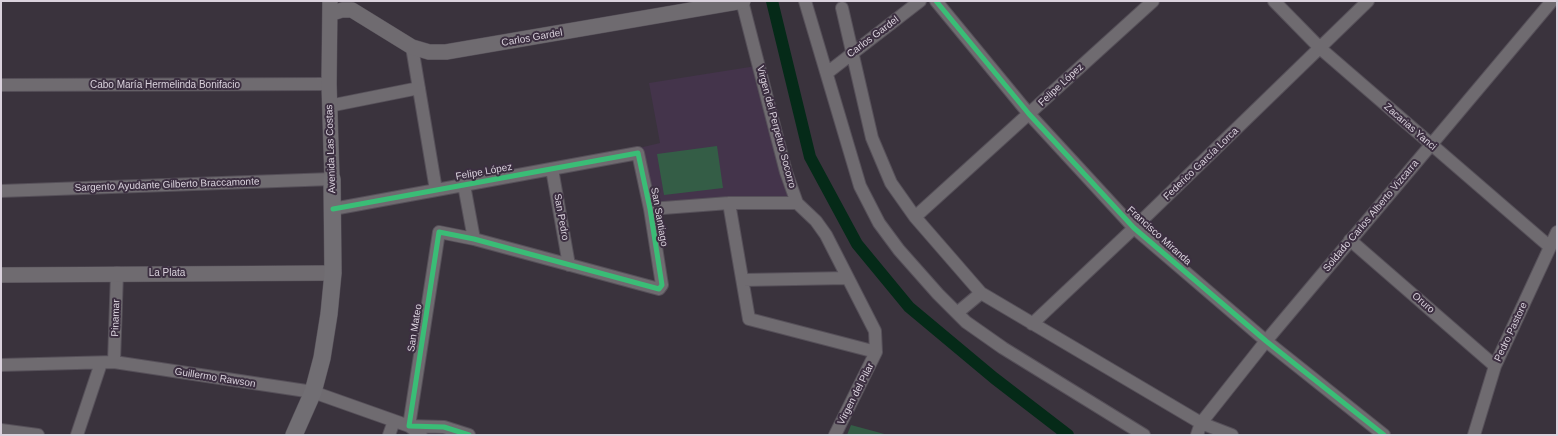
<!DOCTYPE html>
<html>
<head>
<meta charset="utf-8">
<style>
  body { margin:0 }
  #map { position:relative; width:1558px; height:436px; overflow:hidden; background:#3a333d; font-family:Helvetica,sans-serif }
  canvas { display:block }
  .frame { position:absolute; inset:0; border:2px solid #dad2dd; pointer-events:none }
</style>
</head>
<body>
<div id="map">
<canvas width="1558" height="436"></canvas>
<div class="frame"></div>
</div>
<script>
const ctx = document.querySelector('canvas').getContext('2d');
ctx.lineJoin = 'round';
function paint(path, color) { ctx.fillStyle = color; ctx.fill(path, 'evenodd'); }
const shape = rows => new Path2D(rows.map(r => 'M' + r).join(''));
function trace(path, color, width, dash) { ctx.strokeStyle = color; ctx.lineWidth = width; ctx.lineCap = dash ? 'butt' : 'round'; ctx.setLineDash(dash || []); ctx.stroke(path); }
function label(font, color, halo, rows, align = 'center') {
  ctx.font = font + ' Helvetica,sans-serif'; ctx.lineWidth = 4; ctx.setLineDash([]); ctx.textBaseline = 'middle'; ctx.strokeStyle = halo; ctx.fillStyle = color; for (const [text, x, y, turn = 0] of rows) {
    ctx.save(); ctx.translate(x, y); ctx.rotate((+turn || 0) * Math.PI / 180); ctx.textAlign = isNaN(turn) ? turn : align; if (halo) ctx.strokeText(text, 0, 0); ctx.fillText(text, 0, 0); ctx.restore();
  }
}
paint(shape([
  [756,66,793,198,652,207,639,148,660,143,649,83]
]), '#44344b');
paint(shape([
  [717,146,723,188,664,195,657,154],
  [851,425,888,435,847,435]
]), '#345d46');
trace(shape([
  [772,1,810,157,857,244,909,307,994,378,1068,435]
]), '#052a18', 12);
const minor = shape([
  [742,1,786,172,797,203,816,221,826,235,875,331,876,352,835,435],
  [805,1,860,186,879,223,899,250,938,294,966,322,1003,348,1144,435],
  [936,1,1029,114,1134,228,1266,341,1384,435],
  [1274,1,1321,49,1550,247],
  [842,8,872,138,891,183,915,217,981,293,1201,423,1232,435],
  [412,47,436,190],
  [827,73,920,1],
  [1,85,329,84],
  [329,106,419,88],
  [552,169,569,265],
  [464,185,474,239],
  [1,191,332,179],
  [729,203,749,319,876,352],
  [333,209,638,153,650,209,662,285,659,289,474,239,439,232,409,426,444,427,469,435],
  [650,209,729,203,797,203],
  [915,217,1153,1],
  [1350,240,1495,366],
  [743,280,847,278],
  [957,313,981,293],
  [1032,324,1134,228,1368,1],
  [114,362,117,273],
  [1,365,114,362,313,392,409,426,421,435],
  [1,430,38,435],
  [77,435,101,363],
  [389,435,394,421],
  [1197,435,1201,423,1266,341,1552,1],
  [1474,435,1495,366,1557,232]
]);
const tertiary = shape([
  [330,1,329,84,332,179],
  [330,14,342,10,352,10,412,47,429,52,446,52,743,1],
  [1,275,333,273]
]);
const secondary = shape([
  [294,435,313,392,322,358,329,314,333,273,332,179]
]);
trace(minor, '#565059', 14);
trace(tertiary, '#565059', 16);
trace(secondary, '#565059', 18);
trace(minor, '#6f6b70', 12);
trace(tertiary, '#6f6b70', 15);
trace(secondary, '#716e73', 17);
trace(shape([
  [936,1,1029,114,1134,228,1266,341,1384,435],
  [333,209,638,153,650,209,662,285,659,289,474,239,439,232,409,426,444,427,469,435]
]), '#3abd76', 5);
label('10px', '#dad2dd', '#3c2f41', [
  ["Carlos Gardel",873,37,-37],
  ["Carlos Gardel",532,38,-10],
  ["Cabo María Hermelinda Bonifacio",165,85],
  ["Felipe López",1061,85,-43],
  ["Virgen del Perpetuo Socorro",776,127,75],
  ["Zacarias Yanci",1410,127,41],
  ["Avenida Las Costas",331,149,-92],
  ["Federico García Lorca",1201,164,-44],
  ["Felipe López",484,172,-10],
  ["Sargento Ayudante Gilberto Braccamonte",167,185,-2],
  ["Soldado Carlos Alberto Vizcarra",1371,216,-50],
  ["San Pedro",561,217,80],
  ["San Santiago",659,217,80],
  ["Francisco Miranda",1159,236,42],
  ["La Plata",167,273],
  ["Oruro",1423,303,41],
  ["Pinamar",116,318,-88],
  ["San Mateo",415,328,-81],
  ["Pedro Pastore",1511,332,-65],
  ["Guillermo Rawson",215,378,9],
  ["Virgen del Pilar",856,394,-63]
]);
</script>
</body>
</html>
